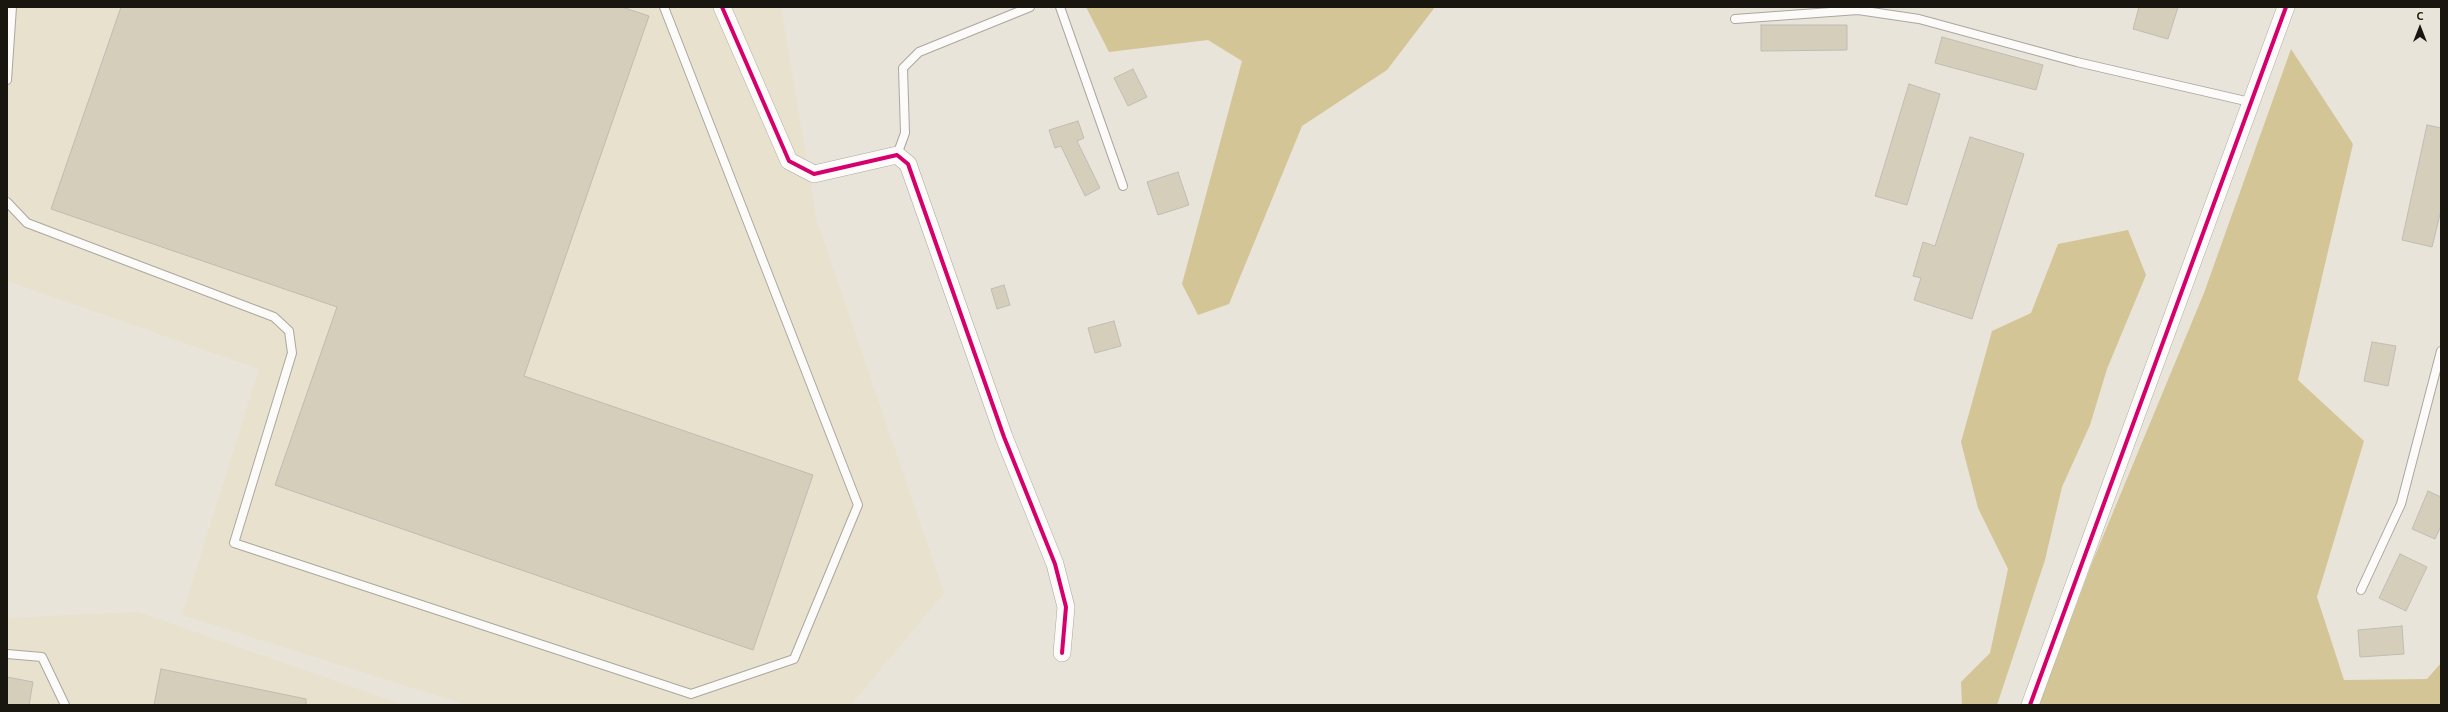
<!DOCTYPE html>
<html>
<head>
<meta charset="utf-8">
<style>
  body { margin:0 }
  #map { position:relative; width:2448px; height:712px; overflow:hidden; background:#e8e4da; font-family:Ubuntu,sans-serif }
  canvas { display:block }
  .frame { position:absolute; inset:0; border:8px solid #18160f; pointer-events:none }
  .north { position:absolute; left:2400px; top:8px; width:40px; height:40px; -webkit-text-stroke:3px #eee8d4; paint-order:stroke; rotate:0deg; font-size:11px; font-weight:700; line-height:16px; text-align:center; color:#18160f }
  .north::after { content:''; display:block; margin:auto; width:14px; height:18px; background:#18160f; clip-path:polygon(50% 0,100% 100%,50% 72%,0 100%) }
</style>
</head>
<body>
<div id="map">
<canvas width="2448" height="712"></canvas>
<div class="frame"></div>
<div class="north">С</div>
</div>
<script>
const ctx = document.querySelector('canvas').getContext('2d');
ctx.lineJoin = 'round';
function paint(path, color) { ctx.fillStyle = color; ctx.fill(path, 'evenodd'); }
const shape = rows => new Path2D(rows.map(r => 'M' + r).join(''));
function trace(path, color, width, dash) { ctx.strokeStyle = color; ctx.lineWidth = width; ctx.lineCap = dash ? 'butt' : 'round'; ctx.setLineDash(dash || []); ctx.stroke(path); }
paint(shape([
  [7,7,781,7,817,221,944,593,851,705,467,705,182,615,259,369,7,281],
  [138,612,404,705,7,705,7,618]
]), '#e7e1cd');
paint(shape([
  [1086,7,1435,7,1387,70,1302,126,1229,304,1198,315,1182,284,1242,61,1208,40,1109,52],
  [2291,49,2353,144,2298,380,2364,441,2317,597,2344,680,2427,679,2441,663,2441,705,2039,705,2092,563,2204,293],
  [2128,230,2146,275,2107,369,2090,425,2062,487,2045,560,1997,705,1962,705,1961,682,1990,653,2008,569,1978,508,1961,442,1992,331,2031,313,2058,244]
]), '#d3c595');
const building = shape([
  [121,7,622,7,649,16,524,376,813,475,753,650,275,485,337,307,51,209,121,7],
  [2139,7,2178,7,2168,39,2133,29,2139,7],
  [1761,25,1847,25,1847,50,1761,51,1761,25],
  [1942,37,2043,65,2036,90,1935,63,1942,37],
  [1133,69,1147,97,1128,106,1114,78,1133,69],
  [1909,84,1940,94,1907,205,1875,196,1909,84],
  [1078,121,1084,138,1077,141,1100,188,1085,196,1061,146,1055,148,1049,130,1078,121],
  [2427,125,2441,128,2441,210,2432,247,2402,240,2427,125],
  [1970,137,2024,154,1972,319,1914,300,1921,278,1913,276,1923,242,1935,246,1970,137],
  [1178,172,1189,205,1158,215,1147,182,1178,172],
  [1004,285,1010,305,997,309,991,289,1004,285],
  [1114,321,1121,346,1095,353,1088,328,1114,321],
  [2372,342,2396,346,2388,386,2364,381,2372,342],
  [2428,491,2441,497,2441,526,2435,539,2412,529,2428,491],
  [2400,554,2427,567,2406,611,2379,598,2400,554],
  [2402,626,2404,654,2360,657,2358,630,2402,626],
  [161,669,306,699,306,705,154,705,161,669],
  [7,677,33,682,29,705,7,705,7,677]
]);
paint(building, '#d5ceba');
trace(building, '#bfbcb4', 1);
const lane = shape([
  [1060,7,1123,186],
  [1735,19,1858,10,1919,19,2077,62,2250,102],
  [7,80,12,7],
  [897,155,905,133,903,68,919,52,1030,7],
  [7,202,27,223,274,317,289,331,292,353,234,543,691,694,794,659,858,505,664,7],
  [2361,590,2401,504,2441,351],
  [7,654,42,657,65,705]
]);
const street = shape([
  [722,7,789,161,814,174,897,155,908,164,1004,437,1055,564,1066,607,1062,653],
  [2030,705,2286,7]
]);
trace(lane, '#aaa79f', 10);
trace(street, '#aaa79f', 18);
trace(lane, '#fcfbf9', 8);
trace(street, '#fcfbf9', 17);
trace(shape([
  [722,7,789,161,814,174,897,155,908,164,1004,437,1055,564,1066,607,1062,653],
  [2030,705,2286,7]
]), '#d6006c', 4);
</script>
</body>
</html>
